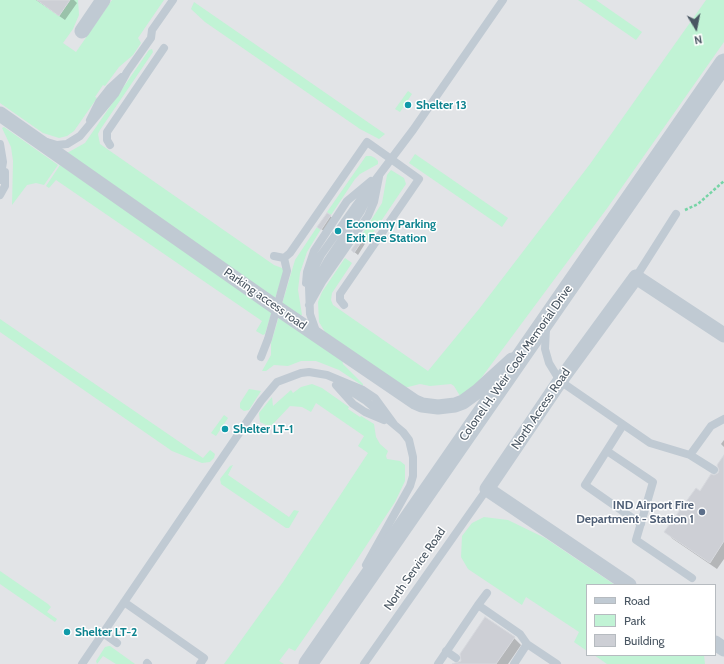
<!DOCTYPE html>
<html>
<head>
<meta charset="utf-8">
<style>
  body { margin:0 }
  #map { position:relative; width:724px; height:664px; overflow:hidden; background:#f5f3f3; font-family:Cabin,sans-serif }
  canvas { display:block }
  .legend { position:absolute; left:586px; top:584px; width:130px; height:72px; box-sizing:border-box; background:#fff; border:1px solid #b6bbc0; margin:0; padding:5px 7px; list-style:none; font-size:12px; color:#495662 }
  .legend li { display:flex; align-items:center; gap:8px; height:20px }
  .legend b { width:20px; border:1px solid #b6bbc0 }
  .north { position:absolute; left:676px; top:8px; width:40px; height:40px; -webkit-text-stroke:3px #fff; paint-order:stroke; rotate:170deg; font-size:11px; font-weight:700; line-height:16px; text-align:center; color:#495662 }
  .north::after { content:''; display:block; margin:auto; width:14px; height:18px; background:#495662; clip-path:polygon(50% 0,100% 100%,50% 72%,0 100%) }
</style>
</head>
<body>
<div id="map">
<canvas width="724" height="664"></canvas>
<ul class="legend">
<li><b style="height:5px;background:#c0cad3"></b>Road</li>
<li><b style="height:11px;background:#c1f3d5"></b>Park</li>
<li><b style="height:11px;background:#cdcfd5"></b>Building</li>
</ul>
<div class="north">N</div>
</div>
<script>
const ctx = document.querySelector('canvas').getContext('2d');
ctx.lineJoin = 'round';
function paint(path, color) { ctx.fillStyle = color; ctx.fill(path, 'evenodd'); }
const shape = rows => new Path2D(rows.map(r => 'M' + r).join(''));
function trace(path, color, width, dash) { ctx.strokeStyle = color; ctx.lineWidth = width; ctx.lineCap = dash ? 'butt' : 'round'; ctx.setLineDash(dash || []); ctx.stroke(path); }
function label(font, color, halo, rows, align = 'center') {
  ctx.font = font + ' Cabin,sans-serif'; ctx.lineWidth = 3; ctx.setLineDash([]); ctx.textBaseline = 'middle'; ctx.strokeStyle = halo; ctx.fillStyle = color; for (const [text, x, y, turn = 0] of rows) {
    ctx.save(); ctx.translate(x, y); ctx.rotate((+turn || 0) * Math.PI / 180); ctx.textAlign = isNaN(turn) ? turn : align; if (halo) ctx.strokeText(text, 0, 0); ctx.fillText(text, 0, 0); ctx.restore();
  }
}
paint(shape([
  [0,0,724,0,724,664,0,664],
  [587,585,715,585,715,655,587,655]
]), '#e2e4e7');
paint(shape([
  [0,0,37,0,59,16,70,0,78,0,79,15,73,29,63,43,76,52,112,0,164,0,138,38,141,43,133,55,119,67,105,86,103,85,95,97,97,98,74,131,67,136,59,138,43,133,0,103],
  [578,0,596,0,642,32,636,40],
  [706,0,724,0,724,42,608,207,473,389,460,396,454,386,451,384,430,386,420,384,404,388,325,332,319,322,318,302,322,292,345,258,352,263,332,293,331,300,333,305,428,371,479,309,590,164],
  [194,2,385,134,379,139,360,129,205,22,191,9],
  [152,49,153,52,100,130,98,134,100,144,274,265,282,268,284,271,275,299,67,153,85,143,149,50],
  [408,91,412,94,400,112,395,109],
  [4,127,58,165,44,185,36,183,27,185,12,205,13,161,11,147,2,128],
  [415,154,508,218,502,227,409,163],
  [366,156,371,156,375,158,378,161,378,164,360,174,355,179,331,215,327,212],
  [60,165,272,311,265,334,263,335,256,331,262,321,56,180,49,188,46,186],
  [391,170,404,178,406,184,367,242,361,236,382,203,387,175],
  [317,227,321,229,307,252,300,273,298,290,302,315,299,316,282,304,295,260],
  [279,316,342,359,343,364,363,384,363,386,339,370,316,361,301,361,288,366,274,365,266,371,262,371,271,355,271,343],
  [0,319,203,458,210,450,215,454,214,458,210,462,202,463,172,451,0,332],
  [312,384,322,388,349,407,348,409,360,417,361,416,374,424,376,437,380,444,388,451,386,456,387,459,400,461,405,465,405,481,395,502,327,605,295,651,289,648,279,661,284,664,224,664,283,582,368,453,358,446,364,436,316,403,311,412,302,407,290,406,272,425,266,425,260,422,259,413,272,397,273,406,291,390,293,393,301,387],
  [249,389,261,391,249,410,244,411,240,408,240,403],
  [224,415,228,418,216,436,211,433],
  [233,465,228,475,289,517,294,510,299,511,289,528,286,528,221,484,220,479,230,466],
  [484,517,508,520,545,538,615,585,587,585,587,651,574,642,579,632,526,597,522,605,468,569,461,557,462,536,472,523],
  [0,571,48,604,51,607,47,612,57,619,55,622,0,584],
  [109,646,110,646,135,664,116,664,103,656,97,664,96,661,105,647],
  [594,655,704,655,705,664,607,664]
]), '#c1f3d5');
paint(shape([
  [36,0,74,0,77,3,65,20],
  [327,214,334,219,325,232,319,227],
  [363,239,366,242,358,255,352,250],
  [724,440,724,447,721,444],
  [724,456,724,559,717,569,673,539,666,532,700,492,720,473],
  [514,638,521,645,508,664,458,664]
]), '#0003');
const building = shape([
  [37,0,70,0,59,16,37,0],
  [327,213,331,215,321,230,317,227,327,213],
  [361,236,364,238,354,253,351,250,361,236],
  [724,455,724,541,710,563,664,532,696,488,700,491,711,474,714,475,718,473,719,470,717,465,724,455],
  [485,617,515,637,496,664,452,664,461,661,460,654,485,617]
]);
paint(building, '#cdcfd5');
trace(building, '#d7d9de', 1);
trace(shape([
  [685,210,698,204,724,181]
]), '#76d4a6', 2.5, [3, 2]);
trace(shape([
  [90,120,99,102,110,88,122,77],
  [47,142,57,145,67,144,80,136,115,94,127,72,151,38,152,30,173,0],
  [0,144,3,162,0,180],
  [110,145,107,140,107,132,164,48],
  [0,195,5,186,5,172],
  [274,256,284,258,290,253,367,142,391,159,419,179,340,294,340,300,344,305],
  [636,277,676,214],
  [306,283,307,272,314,251,347,201,371,181],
  [312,289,328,260,361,211,371,191],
  [309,305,322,282,368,216,374,202,379,177],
  [546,329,545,349,549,363,560,381,650,443,690,455,714,470],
  [316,331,310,314,309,287,316,265,321,255,355,207,413,130,503,0],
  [261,357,268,339,287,271,284,258],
  [336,385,353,404,365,412,384,420],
  [341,385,366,401,403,432,409,440,413,457,413,476,410,486,366,565],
  [623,425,585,485,641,524],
  [607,451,653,482,636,540,692,578],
  [690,455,711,426,724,419],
  [124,602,204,658,200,664],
  [478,605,487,593],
  [103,633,117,643],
  [446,651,456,658],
  [147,663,148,664],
  [82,664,261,401,277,382,301,373,309,372,327,375,363,390,375,398,394,424],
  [364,664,487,489],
  [438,664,478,605,520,634,527,644],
  [514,664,527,644,557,664]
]), '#c0cad3', 8);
trace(shape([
  [82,31,103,0],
  [0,114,277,308,415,402,422,405,438,407,455,405,463,402,478,391,512,360],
  [629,585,487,489,560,381,636,277,724,335],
  [715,643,724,649]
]), '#c0cad3', 15);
trace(shape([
  [308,664,724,63]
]), '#c0cad3', 19);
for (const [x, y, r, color] of [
  [408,105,4,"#0f9aa8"],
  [338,231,4,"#0f9aa8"],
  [225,429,4,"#0f9aa8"],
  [702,512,4,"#5c6f8a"],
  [67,632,4,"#0f9aa8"]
]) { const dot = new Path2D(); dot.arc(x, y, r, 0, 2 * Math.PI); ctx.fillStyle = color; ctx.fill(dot); trace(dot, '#fff', 1.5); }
label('bold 12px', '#0d838f', '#fff', [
  ["Shelter 13",416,105],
  ["Economy Parking",346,224],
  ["Exit Fee Station",346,238],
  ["Shelter LT-1",233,429],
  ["Shelter LT-2",75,632]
], 'left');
label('12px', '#495662', '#fff', [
  ["Parking access road",265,299,35],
  ["Colonel H. Weir Cook Memorial Drive",516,363,-55],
  ["North Access Road",541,409,-56],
  ["North Service Road",415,569,-55]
]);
label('bold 12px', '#4e5e75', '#fff', [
  ["IND Airport Fire",694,505],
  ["Department - Station 1",694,519]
], 'right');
</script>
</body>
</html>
